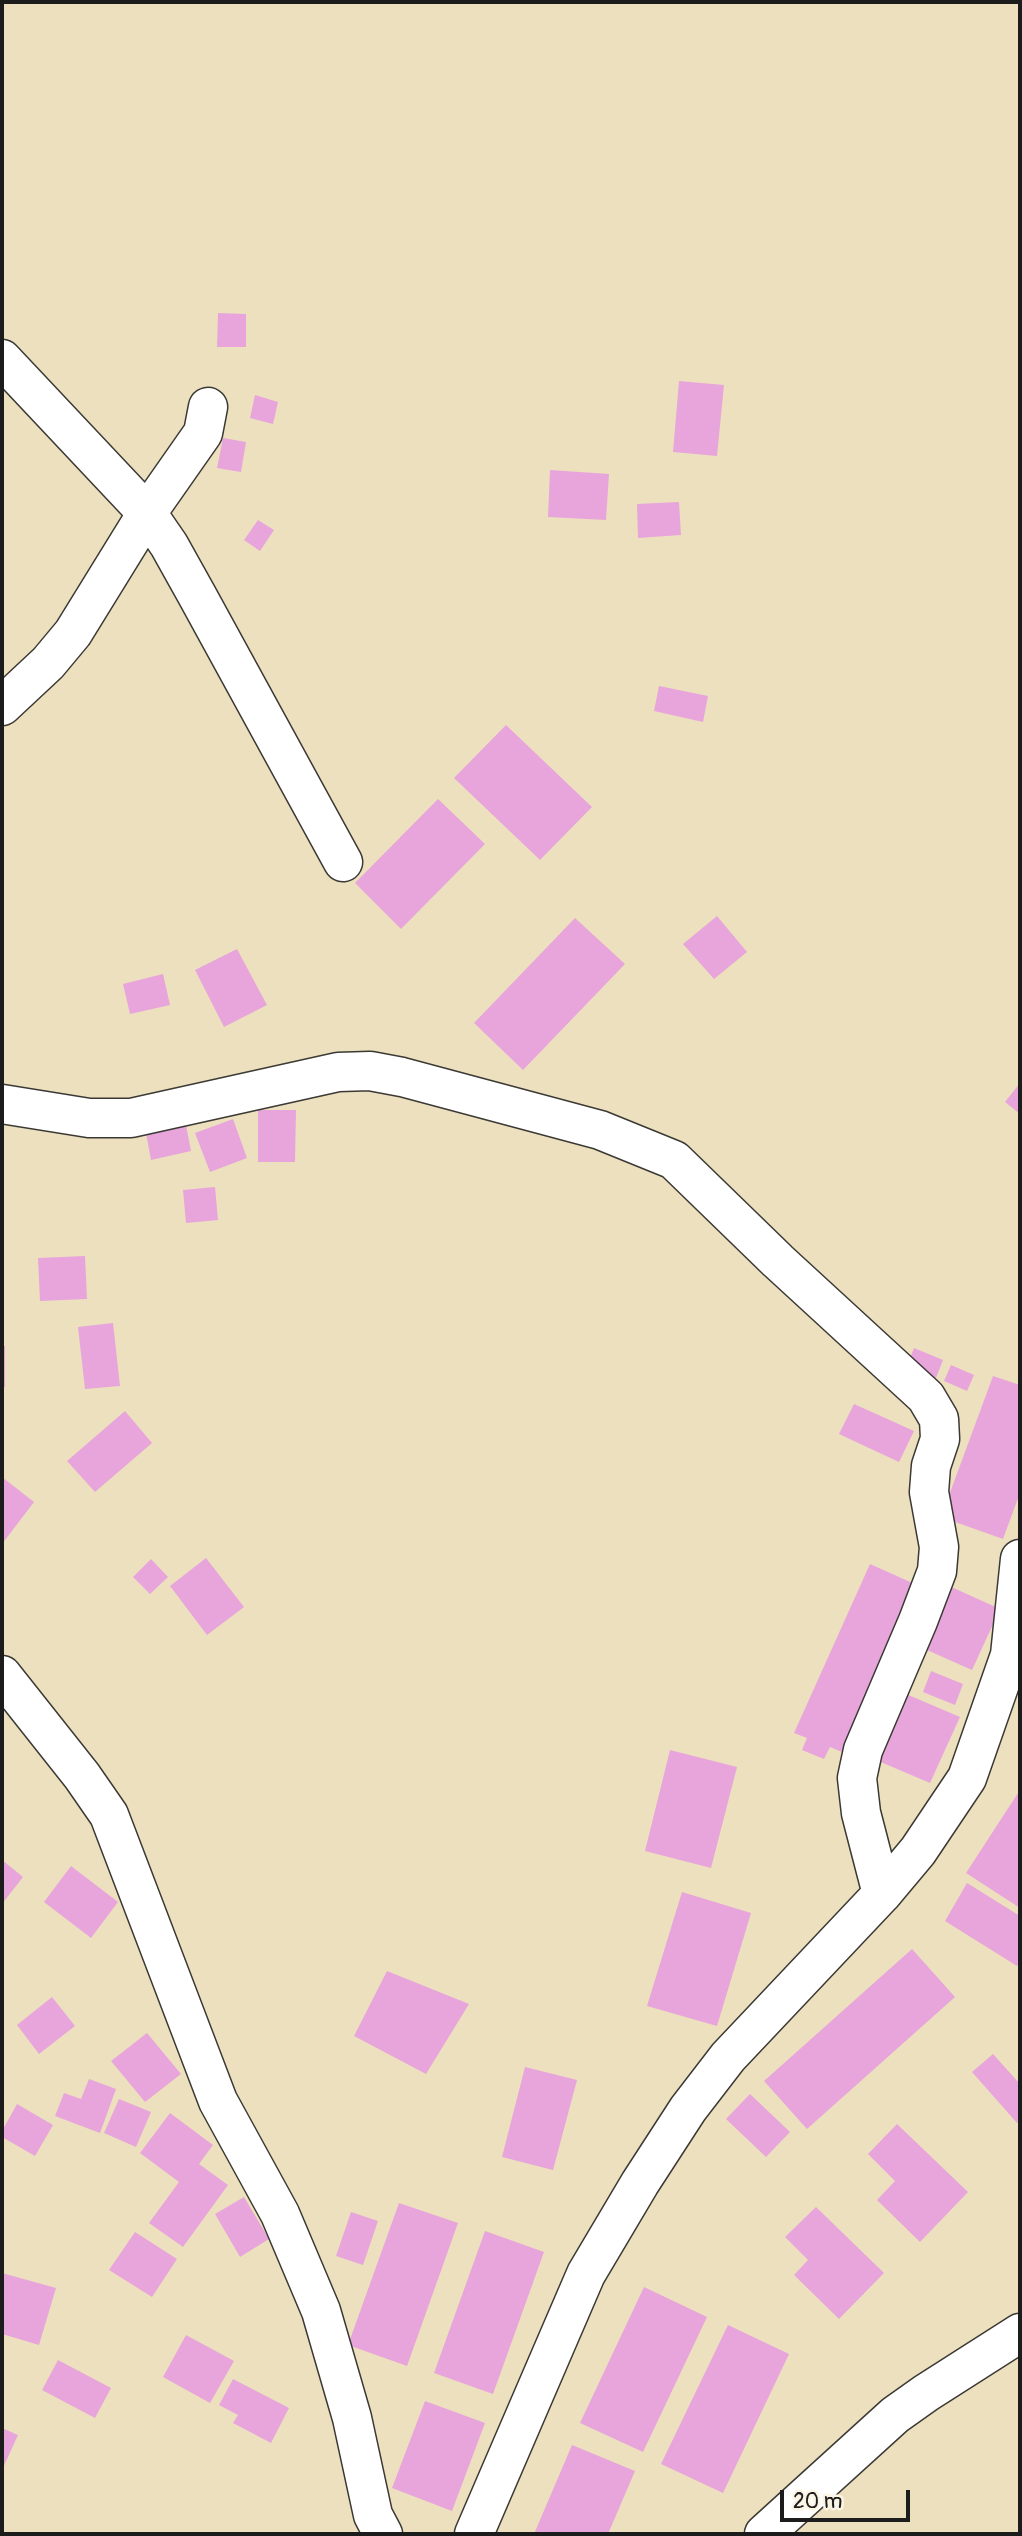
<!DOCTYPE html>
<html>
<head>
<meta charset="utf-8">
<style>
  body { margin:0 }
  #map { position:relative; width:1022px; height:2536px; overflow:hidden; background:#ede0be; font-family:Pangolin,sans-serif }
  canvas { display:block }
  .frame { position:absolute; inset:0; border:4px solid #1c1c1c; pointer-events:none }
  .scale { position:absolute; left:780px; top:2490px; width:130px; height:32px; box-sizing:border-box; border:4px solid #1c1c1c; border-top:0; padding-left:9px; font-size:21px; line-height:24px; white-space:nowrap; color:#1c1c1c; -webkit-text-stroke:5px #fcf5e5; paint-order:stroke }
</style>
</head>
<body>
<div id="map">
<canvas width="1022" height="2536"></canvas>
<div class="frame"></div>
<div class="scale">20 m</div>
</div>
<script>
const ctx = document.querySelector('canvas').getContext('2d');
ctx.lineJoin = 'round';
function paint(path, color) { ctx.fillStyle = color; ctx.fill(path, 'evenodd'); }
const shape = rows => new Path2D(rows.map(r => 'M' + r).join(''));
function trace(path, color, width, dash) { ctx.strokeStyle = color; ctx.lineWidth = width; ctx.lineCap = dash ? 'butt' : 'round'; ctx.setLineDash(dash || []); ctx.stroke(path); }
paint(shape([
  [218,313,246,314,246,347,217,347],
  [679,381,724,385,717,456,673,452],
  [255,395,278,402,273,424,250,418],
  [223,438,246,442,241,472,217,468],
  [550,470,609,474,606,520,548,517],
  [679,502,681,535,638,538,637,504],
  [258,520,274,530,260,551,244,540],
  [659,686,708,696,703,722,654,711],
  [506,725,592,807,540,860,454,778],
  [438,799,485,844,401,929,355,883],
  [717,916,747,952,714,979,683,944],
  [575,918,625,964,523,1070,474,1023],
  [237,949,267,1005,224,1027,195,970],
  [163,974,170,1005,130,1014,123,984],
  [1020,1083,1020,1114,1005,1102],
  [258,1110,296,1110,295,1162,258,1162],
  [233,1119,247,1158,210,1172,195,1133],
  [185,1120,191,1151,151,1160,145,1128],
  [215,1187,218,1220,186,1223,183,1190],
  [85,1256,87,1299,40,1301,38,1258],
  [113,1323,120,1386,85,1389,78,1327],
  [2,1346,5,1346,5,1387,2,1387],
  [914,1348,943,1360,936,1378,907,1366],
  [951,1365,974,1375,967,1391,944,1381],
  [993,1376,1020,1385,1020,1493,1003,1539,941,1517],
  [854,1404,914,1431,899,1462,839,1434],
  [125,1411,152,1443,95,1492,67,1461],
  [2,1477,34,1502,2,1544],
  [206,1558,244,1607,207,1635,170,1586],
  [151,1559,168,1577,150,1594,133,1577],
  [870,1564,917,1585,842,1752,830,1747,824,1759,802,1750,807,1738,794,1733],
  [947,1585,1000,1609,972,1670,920,1647],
  [931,1671,963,1684,955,1705,923,1692],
  [906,1694,960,1717,930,1783,876,1760],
  [670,1750,737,1767,711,1868,645,1851],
  [1020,1790,1020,1908,966,1873],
  [2,1860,23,1877,2,1904],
  [71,1866,118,1902,91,1938,44,1902],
  [967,1883,1020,1916,1020,1962,1017,1966,945,1921],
  [682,1892,751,1913,717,2026,647,2006],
  [912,1949,955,1997,807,2129,764,2081],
  [387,1971,469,2004,426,2074,354,2036],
  [52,1997,75,2026,39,2054,17,2025],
  [147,2033,181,2074,145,2102,111,2061],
  [993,2054,1020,2084,1020,2120,1017,2123,972,2072],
  [525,2067,577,2080,553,2170,502,2157],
  [89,2079,116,2089,100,2133,55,2116,64,2093,81,2099],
  [750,2094,790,2132,766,2157,726,2119],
  [119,2099,151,2112,136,2147,104,2133],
  [17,2104,53,2125,35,2156,2,2137,2,2131],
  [170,2113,213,2145,199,2164,228,2185,183,2247,149,2223,179,2182,140,2153],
  [897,2124,968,2192,920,2242,877,2200,895,2181,868,2154],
  [244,2197,269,2239,240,2257,215,2214],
  [399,2203,458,2223,407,2366,348,2345],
  [816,2207,884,2273,839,2319,794,2275,808,2260,785,2237],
  [351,2212,378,2221,363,2265,336,2256],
  [485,2231,544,2252,493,2394,434,2373],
  [135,2232,177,2259,152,2297,109,2270],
  [2,2273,56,2288,39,2345,2,2334],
  [644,2287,707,2317,643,2452,580,2423],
  [728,2325,789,2354,723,2493,661,2464],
  [186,2335,234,2361,210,2403,163,2377],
  [58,2360,111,2388,95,2418,42,2390],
  [233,2379,289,2408,271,2443,233,2423,238,2415,219,2405],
  [425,2401,485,2423,452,2511,392,2488],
  [2,2428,18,2435,2,2470],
  [572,2445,635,2471,608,2534,534,2534]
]), '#e7a5db');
const minor = shape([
  [2,359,147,513,73,633,48,663,2,706],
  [208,407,203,433,147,513,169,545,198,597,343,862],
  [2,1104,89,1118,131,1118,338,1072,370,1071,402,1077,600,1130,674,1160,778,1261,926,1397,939,1419,940,1439,931,1466,929,1492,939,1547,937,1571,918,1621,863,1750,857,1778,861,1813,882,1894],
  [2,1675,82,1776,109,1815,218,2101,280,2214,321,2311,352,2418,373,2515,383,2534],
  [474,2534,586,2274,640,2183,688,2109,728,2057,882,1894,918,1851,967,1778,1010,1655,1020,1559],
  [764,2534,895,2415,926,2393,1020,2333]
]);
trace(minor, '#3b3934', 41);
trace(minor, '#fff', 38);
</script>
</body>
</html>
